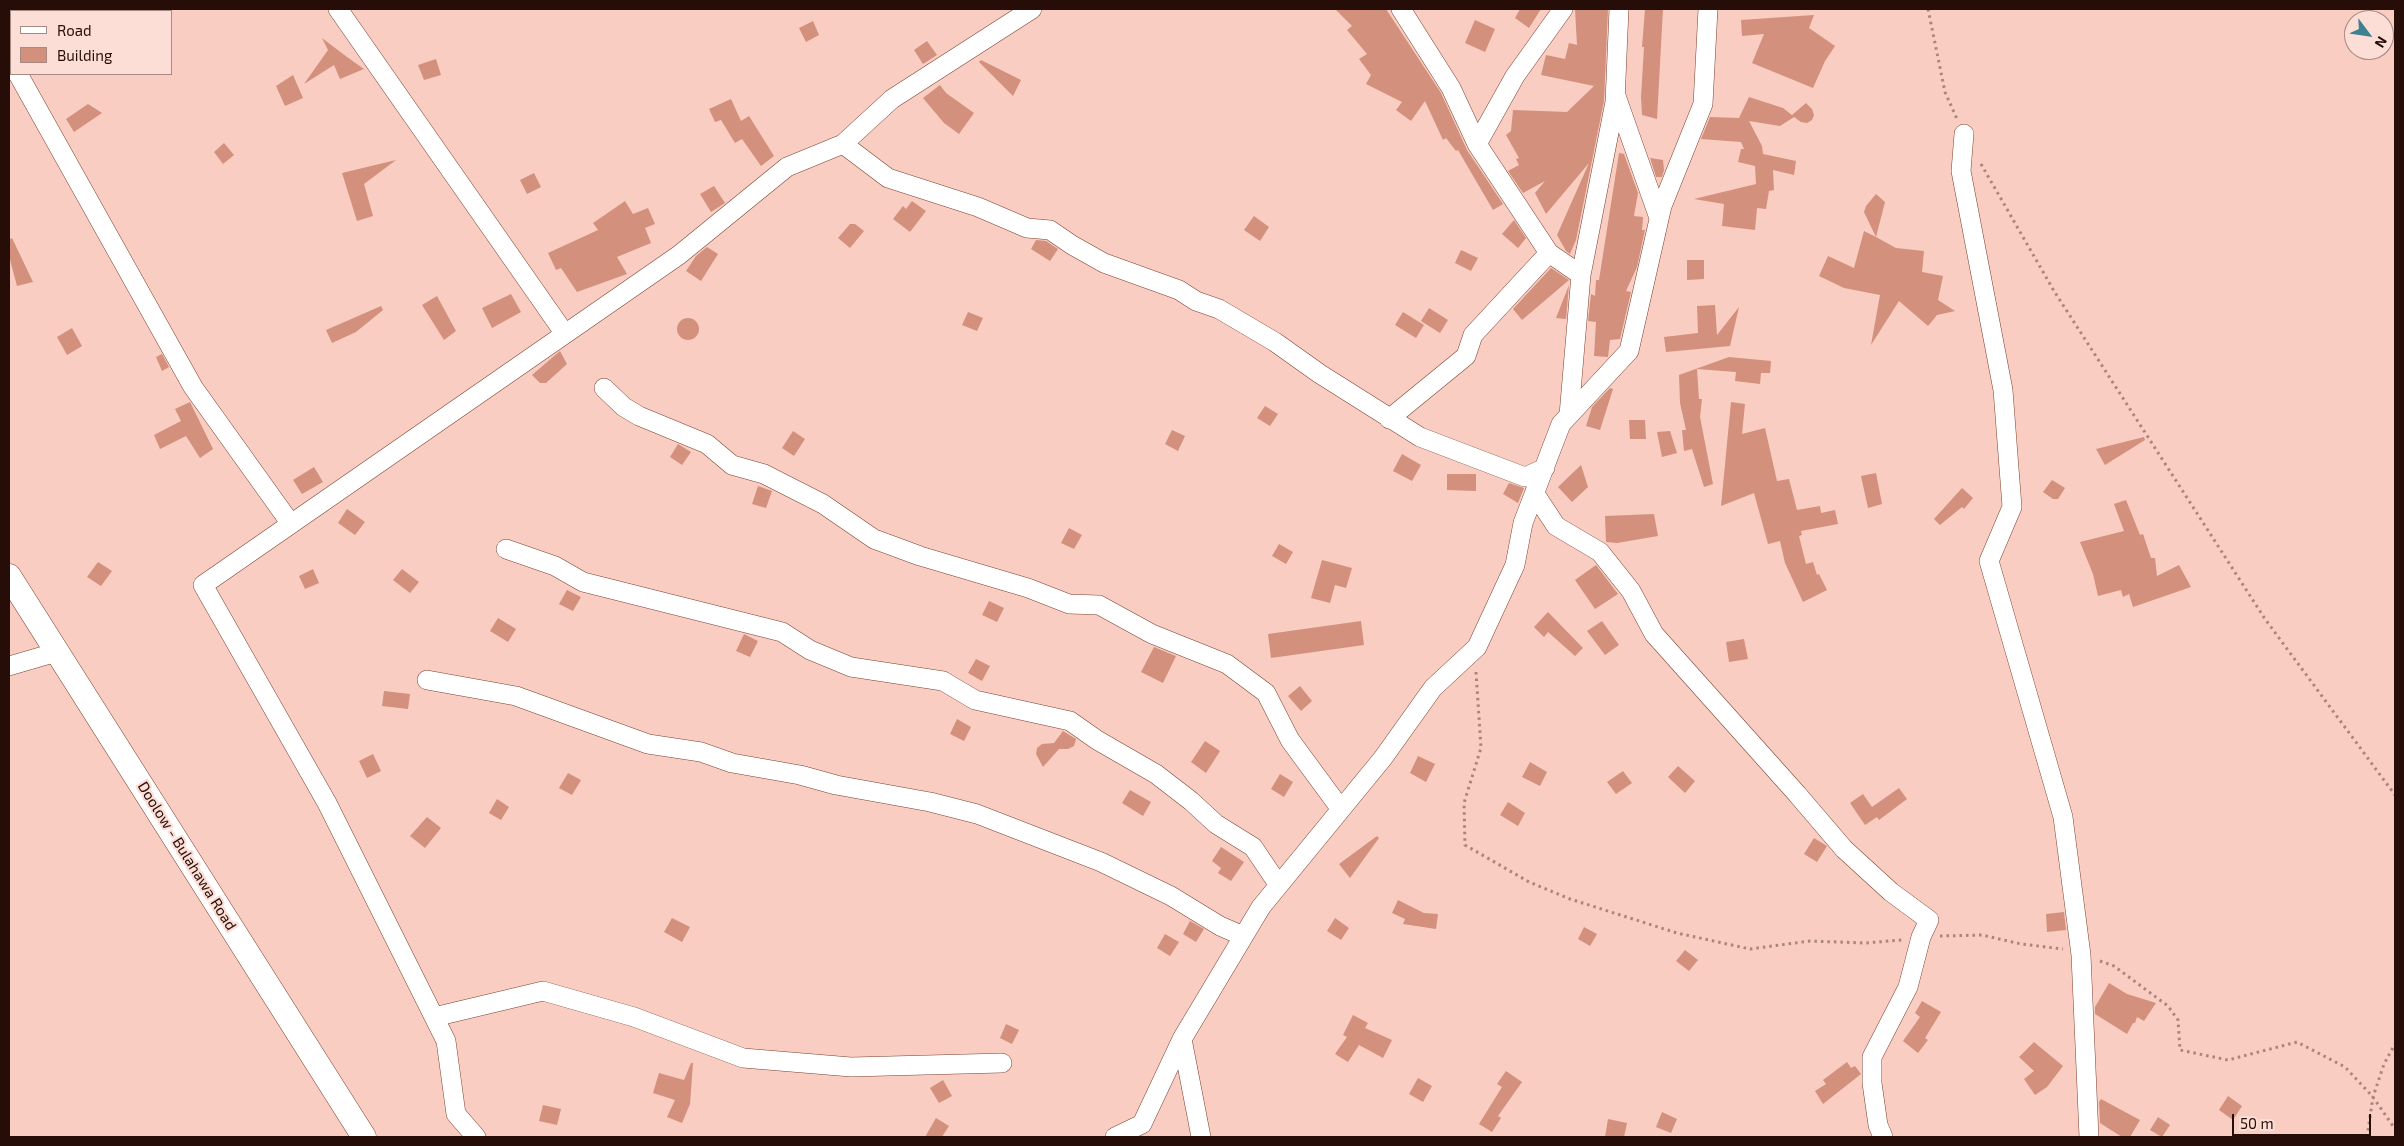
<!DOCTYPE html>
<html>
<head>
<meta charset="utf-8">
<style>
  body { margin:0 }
  #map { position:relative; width:2404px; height:1146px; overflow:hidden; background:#f9cdc1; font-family:"Exo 2",sans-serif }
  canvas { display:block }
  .frame { position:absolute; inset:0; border:10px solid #260d07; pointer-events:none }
  .legend { position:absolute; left:10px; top:10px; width:162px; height:65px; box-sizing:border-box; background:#fcded6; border:1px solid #a68a83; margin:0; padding:6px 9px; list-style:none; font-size:15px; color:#260d07 }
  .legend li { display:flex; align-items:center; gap:10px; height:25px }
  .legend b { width:25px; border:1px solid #a68a83 }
  .north { position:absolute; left:2344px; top:10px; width:50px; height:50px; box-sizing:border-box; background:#fcded6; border:1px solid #a68a83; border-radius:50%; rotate:121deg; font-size:14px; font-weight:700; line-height:20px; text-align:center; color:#260d07 }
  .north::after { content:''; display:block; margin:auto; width:18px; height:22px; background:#3e8192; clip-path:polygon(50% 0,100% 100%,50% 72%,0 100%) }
  .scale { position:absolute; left:2232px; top:1114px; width:139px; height:22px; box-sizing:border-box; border:2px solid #260d07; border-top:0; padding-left:6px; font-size:15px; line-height:18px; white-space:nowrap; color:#260d07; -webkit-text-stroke:4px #fcded6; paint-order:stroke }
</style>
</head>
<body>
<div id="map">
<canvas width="2404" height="1146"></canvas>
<div class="frame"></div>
<ul class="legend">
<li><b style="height:6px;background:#fff"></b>Road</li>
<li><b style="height:14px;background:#d3907c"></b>Building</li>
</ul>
<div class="north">N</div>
<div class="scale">50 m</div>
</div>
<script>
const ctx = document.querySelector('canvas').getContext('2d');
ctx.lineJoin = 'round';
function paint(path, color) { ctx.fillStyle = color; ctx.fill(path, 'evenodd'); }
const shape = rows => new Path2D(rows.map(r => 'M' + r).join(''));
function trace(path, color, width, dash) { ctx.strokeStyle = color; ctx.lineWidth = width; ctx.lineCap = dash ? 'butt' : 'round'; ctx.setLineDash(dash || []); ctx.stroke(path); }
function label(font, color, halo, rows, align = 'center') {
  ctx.font = font + ' "Exo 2",sans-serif'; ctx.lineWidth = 4.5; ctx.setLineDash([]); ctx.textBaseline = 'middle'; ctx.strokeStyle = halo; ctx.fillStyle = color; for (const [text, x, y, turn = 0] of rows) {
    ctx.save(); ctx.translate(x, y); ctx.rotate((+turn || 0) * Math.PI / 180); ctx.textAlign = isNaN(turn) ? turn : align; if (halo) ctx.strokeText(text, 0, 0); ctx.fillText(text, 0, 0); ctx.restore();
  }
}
paint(shape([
  [1335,9,1386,9,1441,93,1467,150,1503,204,1493,210,1458,150,1456,151,1446,138,1443,140,1425,101,1411,121,1396,110,1402,102,1366,84,1371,75,1359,59,1367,54,1347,30,1352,26],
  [1520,9,1541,9,1529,28,1515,18],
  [1575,9,1608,9,1604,101,1576,240,1570,254,1566,251,1557,235,1589,163,1546,214,1535,193,1545,181,1523,193,1508,171,1519,165,1516,159,1519,158,1506,135,1511,131,1513,110,1567,112,1594,86,1541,75,1546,55,1565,59,1569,43,1577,45],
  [1645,9,1663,9,1657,119,1642,115,1641,97,1644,47,1642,47],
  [1814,15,1809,28,1835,46,1825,61,1813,88,1752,63,1764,34,1742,36,1741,20],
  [1475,20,1495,29,1485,52,1465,43],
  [813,21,819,35,806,42,799,28],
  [322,38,347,57,364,69,340,79,334,65,304,84,328,50],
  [927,41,937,55,923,64,914,50],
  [436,59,441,75,424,80,418,65],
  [981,60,1021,80,1013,96,979,62],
  [293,75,303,98,285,106,276,86],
  [940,85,946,93,974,113,959,134,944,123,923,98],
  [1749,97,1783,108,1792,115,1806,103,1812,109,1814,115,1812,120,1807,123,1801,122,1794,117,1780,126,1749,121,1762,146,1763,154,1796,161,1794,175,1773,170,1774,190,1769,191,1766,209,1757,208,1755,230,1722,226,1724,204,1694,199,1756,184,1755,166,1738,162,1741,149,1744,149,1741,142,1701,139,1710,117,1739,118],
  [731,99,741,121,749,116,774,156,761,166,742,139,735,143,721,120,715,122,709,109],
  [88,104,102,113,74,132,66,119],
  [224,143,234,155,223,164,214,152],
  [1619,153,1624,154,1638,193,1634,216,1643,217,1642,230,1645,230,1637,267,1626,291,1631,292,1620,339,1610,340,1608,357,1594,356,1596,322,1588,321,1591,294,1595,296,1596,280,1599,280],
  [1650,158,1663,160,1664,170,1662,177,1656,177],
  [396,160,364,184,373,216,357,221,342,173],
  [534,173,541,187,527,194,520,180],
  [714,186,725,203,711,212,700,194],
  [1876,194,1885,202,1876,237,1896,248,1924,251,1922,272,1943,276,1938,300,1955,311,1937,315,1928,326,1899,301,1871,345,1880,295,1844,288,1819,276,1828,256,1854,268,1864,231,1876,237,1864,212,1866,206],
  [625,201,633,214,648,208,655,224,645,228,651,243,617,257,627,274,577,292,561,268,556,270,548,253,598,230,593,223],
  [912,201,926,211,910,232,893,219,903,206,906,209],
  [1254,216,1269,227,1260,241,1244,230],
  [1514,220,1526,238,1518,248,1502,234],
  [850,224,855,224,864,231,850,248,838,238],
  [12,238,33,282,17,286,9,256,9,240],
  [1036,240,1046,241,1058,249,1050,261,1031,249],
  [707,247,718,254,701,281,686,271,696,256],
  [1461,250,1478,258,1471,271,1455,263],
  [1687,260,1704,260,1704,279,1687,280],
  [1551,268,1569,280,1522,320,1513,309],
  [1569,285,1566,319,1556,318],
  [511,294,521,312,492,328,482,308],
  [437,296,456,331,444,340,422,305],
  [1715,305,1717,335,1739,307,1730,346,1666,352,1664,337,1698,333,1697,306],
  [381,306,383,310,356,332,332,343,326,330],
  [1429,308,1448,320,1440,333,1421,321],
  [968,312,983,318,977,331,962,325],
  [1403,312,1424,325,1416,338,1395,325],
  '677 329a11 11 0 1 1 22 0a11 11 0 1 1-22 0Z',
  [72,328,82,346,67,355,57,337],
  [560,351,567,364,546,383,540,383,532,375],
  [162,354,169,367,162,371,156,357],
  [1729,357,1771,361,1770,373,1761,373,1760,384,1735,381,1736,372,1697,369,1699,399,1702,399,1700,417,1713,484,1704,487,1692,449,1684,451,1682,430,1686,430,1680,403,1679,375],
  [1610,388,1613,389,1600,430,1586,426,1592,407],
  [190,402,213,449,200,458,186,436,160,449,154,435,181,421,175,409],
  [1731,402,1745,404,1742,434,1765,428,1777,481,1789,479,1797,510,1820,506,1821,513,1835,510,1838,524,1801,531,1802,535,1799,536,1806,564,1813,562,1817,575,1819,574,1827,590,1803,602,1785,563,1780,541,1768,544,1754,493,1721,506],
  [1265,406,1278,414,1270,426,1257,418],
  [1629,420,1645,420,1646,439,1630,439],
  [1172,430,1185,436,1178,451,1165,444],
  [793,431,805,439,794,456,782,448],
  [1670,431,1677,453,1662,457,1657,432],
  [2144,437,2145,440,2105,465,2096,449],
  [678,444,691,452,682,465,670,457],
  [1402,454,1421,465,1412,481,1393,471],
  [1581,465,1588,487,1572,502,1558,487],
  [314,467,323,482,302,494,293,480],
  [1876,473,1882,504,1868,508,1861,476],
  [1447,474,1476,474,1476,491,1447,490],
  [2052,480,2065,488,2058,499,2053,499,2043,492],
  [1509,483,1524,488,1518,503,1503,494],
  [758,486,772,491,766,508,752,504],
  [1962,488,1973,498,1964,509,1962,507,1940,525,1934,519],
  [2126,500,2140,535,2143,534,2151,558,2155,558,2157,576,2179,565,2191,587,2133,607,2129,594,2123,597,2121,590,2098,596,2093,574,2080,542,2124,531,2114,504],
  [347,509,365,522,355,535,338,523],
  [1654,514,1658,536,1617,543,1606,542,1605,516],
  [1069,528,1082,535,1074,549,1061,543],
  [1279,544,1293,552,1286,564,1272,556],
  [1322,560,1352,568,1346,588,1335,585,1330,603,1311,598],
  [98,562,112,571,101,586,87,577],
  [1596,565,1618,594,1595,609,1575,580],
  [313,569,319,583,305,589,299,576],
  [402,569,419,582,410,593,393,580],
  [567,590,581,597,573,611,559,604],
  [989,601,1004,608,997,622,982,615],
  [1548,612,1583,648,1575,656,1548,632,1544,637,1534,627],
  [498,618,516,629,508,642,490,631],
  [1361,621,1364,645,1271,658,1268,634],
  [1602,621,1619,645,1605,655,1587,631],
  [744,634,758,641,750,657,736,651],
  [1744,639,1748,659,1729,662,1726,642],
  [1154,647,1176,656,1163,683,1141,672],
  [976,659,990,666,982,681,968,673],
  [1300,686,1312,701,1301,711,1288,696],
  [384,691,410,694,408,709,382,706],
  [957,719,971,727,964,741,950,734],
  [1063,731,1076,739,1074,746,1068,749,1059,749,1043,767,1036,754,1037,748,1042,744,1054,743],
  [1205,741,1220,751,1206,773,1191,762],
  [373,754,381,771,367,778,359,761],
  [1418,756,1435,764,1426,782,1410,773],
  [1530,762,1547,772,1540,786,1522,777],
  [1678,766,1695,781,1685,793,1668,777],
  [1623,771,1632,783,1616,794,1607,782],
  [568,773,581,780,572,795,559,788],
  [1280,774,1293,782,1284,797,1271,789],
  [1899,788,1907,799,1879,820,1877,817,1865,825,1850,803,1863,794,1872,807],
  [1130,790,1151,802,1143,816,1122,803],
  [497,799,509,807,501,820,489,813],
  [1508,802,1525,813,1518,826,1500,815],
  [427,817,441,828,425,848,410,836],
  [1377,836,1379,838,1350,878,1339,864],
  [1814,838,1827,846,1817,862,1804,854],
  [1221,847,1244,862,1231,881,1218,873,1221,868,1212,861],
  [1398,900,1424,913,1438,914,1436,929,1403,924,1405,919,1392,913],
  [2064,912,2066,930,2047,932,2046,914],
  [672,918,690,927,682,942,664,932],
  [1335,918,1349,928,1341,940,1327,931],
  [1190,921,1204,929,1196,942,1183,934],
  [1584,927,1597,934,1590,946,1578,939],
  [1165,934,1179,942,1170,956,1157,948],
  [1685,950,1698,960,1689,971,1676,961],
  [2109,983,2127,994,2156,1003,2144,1021,2137,1017,2135,1023,2133,1023,2127,1034,2095,1014,2095,1007],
  [1922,1001,1941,1012,1925,1038,1928,1040,1918,1053,1903,1041,1920,1017,1915,1013],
  [1353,1015,1368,1023,1365,1028,1392,1040,1383,1058,1359,1045,1348,1062,1335,1054,1347,1037,1343,1035],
  [1006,1024,1019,1030,1012,1044,1000,1038],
  [2034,1042,2063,1066,2047,1087,2035,1095,2024,1079,2034,1071,2019,1057],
  [1847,1062,1851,1068,1855,1066,1861,1074,1823,1104,1815,1091,1826,1084,1823,1080],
  [691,1063,693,1063,690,1104,682,1123,667,1117,675,1100,653,1093,659,1073,684,1080],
  [1506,1071,1522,1082,1498,1116,1501,1118,1492,1132,1479,1124,1502,1087,1497,1084],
  [1418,1078,1432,1086,1423,1102,1409,1094],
  [943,1080,952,1096,939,1103,930,1088],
  [2228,1096,2242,1106,2233,1120,2219,1110],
  [2101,1099,2140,1120,2130,1137,2122,1137,2100,1123,2099,1102],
  [543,1105,561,1109,557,1125,539,1121],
  [1662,1112,1677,1119,1671,1133,1656,1127],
  [2158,1117,2170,1125,2162,1137,2150,1130],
  [936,1118,949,1126,942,1137,925,1137],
  [1608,1119,1627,1123,1624,1137,1605,1137]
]), '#d3907c');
const minor = shape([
  [338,9,565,334],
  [1401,9,1451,88,1477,144,1549,253,1581,275],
  [9,57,11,61],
  [18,74,193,387,291,524],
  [1616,96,1659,218],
  [1964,134,1961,171,2003,390,2012,507,1989,561,2063,817,2081,955,2089,1137],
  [843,144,888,178,978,207,1027,228,1050,230,1072,245,1104,263,1179,290,1196,301,1219,309,1275,342,1320,374,1420,437,1525,477,1545,468],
  [1477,144,1515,76,1563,9],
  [604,388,624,407,639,416,707,444,732,465,764,474,823,504,874,539,920,556,1028,588,1069,604,1099,605,1152,634,1227,664,1266,693,1290,740,1340,808],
  [1569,415,1581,275,1615,102,1619,9],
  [1389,419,1466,356,1473,335,1549,253],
  [1535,494,1556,526,1600,552,1631,591,1654,634,1797,794,1844,849,1891,892,1929,920,1921,937,1908,987,1872,1057,1872,1083,1878,1125,1883,1137],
  [506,549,555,566,583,582,782,632,810,650,851,667,943,681,975,700,1070,721,1097,740,1156,774,1191,801,1216,824,1253,847,1278,884],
  [9,666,57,652],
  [427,680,516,696,648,744,701,752,732,763,800,775,836,785,930,802,977,814,1101,862,1171,896,1220,926,1243,936],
  [434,1017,543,991,634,1017,743,1058,851,1067,1002,1063],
  [476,1137,456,1114,446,1041,327,803,203,585,679,255,787,167,843,144,892,99,1032,9],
  [1115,1137,1142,1124,1182,1039],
  [1201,1137,1182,1039,1261,907,1383,758,1433,688,1477,647,1515,565,1523,523,1561,424,1629,351,1662,206,1703,104,1708,9]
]);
const major = shape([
  [9,576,364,1137]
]);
trace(minor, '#7d4130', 20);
trace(major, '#7d4130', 25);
trace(shape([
  [1928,9,1945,92,1957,119],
  [1981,164,2054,291,2265,619,2395,795],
  [1476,672,1481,748,1464,803,1465,845,1529,882,1570,899,1677,933,1750,949,1810,941,1865,943,1902,940],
  [1940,936,1982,935,2021,944,2063,949],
  [2100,961,2114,966,2168,1006,2178,1020,2180,1050,2228,1060,2297,1042,2345,1067,2373,1097,2395,1129],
  [2367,1137,2373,1097,2384,1064,2395,1044]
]), '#a9857b', 3, [2.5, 4]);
trace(minor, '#fff', 19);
trace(major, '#fff', 24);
label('15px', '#260d07', '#fcded6', [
  ["Doolow - Bulahawa Road",187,856,58]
]);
</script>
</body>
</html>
